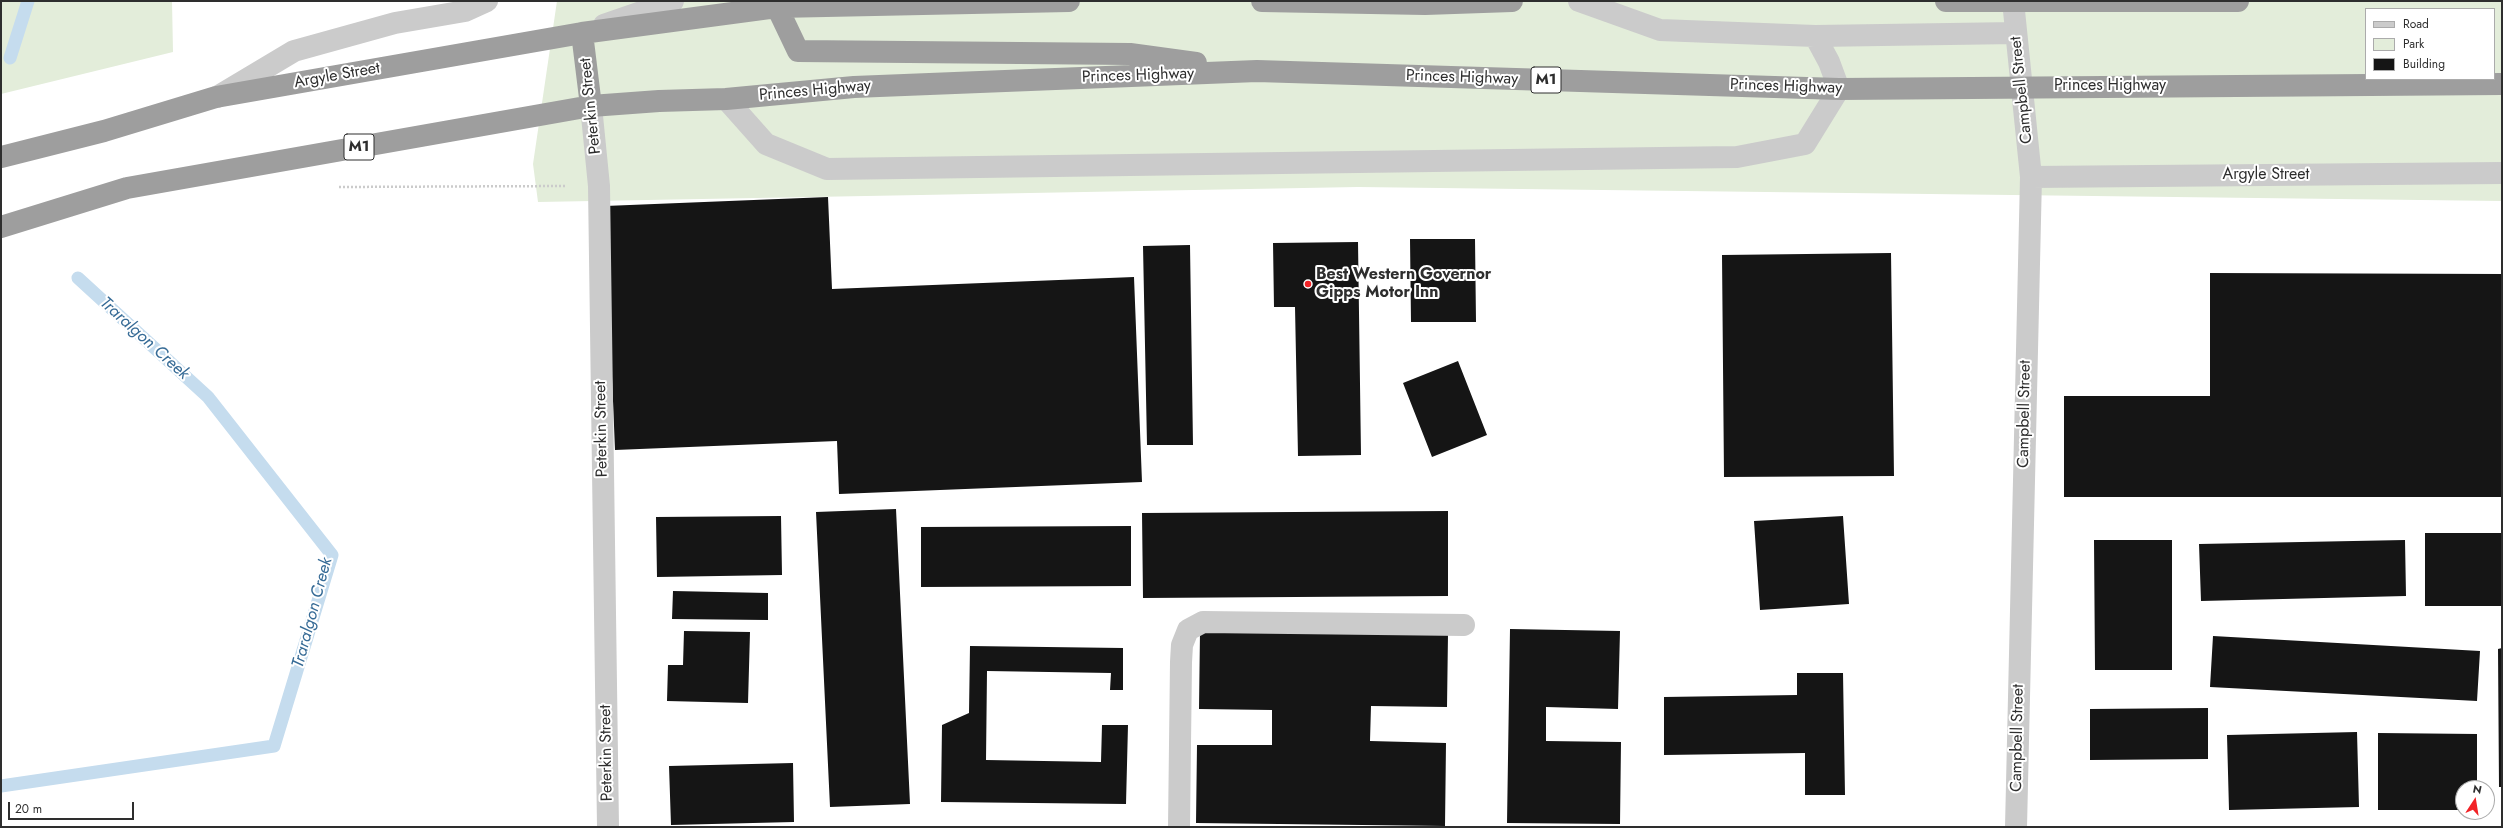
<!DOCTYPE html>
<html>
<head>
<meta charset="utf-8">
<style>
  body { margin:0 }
  #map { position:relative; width:2503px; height:828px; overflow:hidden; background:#fff; font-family:Jost,sans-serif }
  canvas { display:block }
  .frame { position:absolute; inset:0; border:2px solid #2e2e2e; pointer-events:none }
  .legend { position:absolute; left:2365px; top:8px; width:130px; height:72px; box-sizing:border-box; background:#fff; border:1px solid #ababab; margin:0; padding:5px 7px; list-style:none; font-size:12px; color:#2e2e2e }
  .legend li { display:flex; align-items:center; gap:8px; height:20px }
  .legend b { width:20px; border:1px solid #ababab }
  .north { position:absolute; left:2455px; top:780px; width:40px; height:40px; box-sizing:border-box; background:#fff; border:1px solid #ababab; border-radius:50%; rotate:12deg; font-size:11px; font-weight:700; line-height:16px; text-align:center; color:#2e2e2e }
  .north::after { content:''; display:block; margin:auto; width:14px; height:18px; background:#f22327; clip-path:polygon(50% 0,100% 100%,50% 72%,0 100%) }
  .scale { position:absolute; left:8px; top:802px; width:126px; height:18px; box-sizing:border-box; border:2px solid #2e2e2e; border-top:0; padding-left:5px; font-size:12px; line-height:14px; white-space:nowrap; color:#2e2e2e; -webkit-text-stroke:3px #fff; paint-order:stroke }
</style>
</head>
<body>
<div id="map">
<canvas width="2503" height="828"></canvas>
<div class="frame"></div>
<ul class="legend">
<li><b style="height:5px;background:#cbcbcb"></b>Road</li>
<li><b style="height:11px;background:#e3edda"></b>Park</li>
<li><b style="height:11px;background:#151515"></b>Building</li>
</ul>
<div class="north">N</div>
<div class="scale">20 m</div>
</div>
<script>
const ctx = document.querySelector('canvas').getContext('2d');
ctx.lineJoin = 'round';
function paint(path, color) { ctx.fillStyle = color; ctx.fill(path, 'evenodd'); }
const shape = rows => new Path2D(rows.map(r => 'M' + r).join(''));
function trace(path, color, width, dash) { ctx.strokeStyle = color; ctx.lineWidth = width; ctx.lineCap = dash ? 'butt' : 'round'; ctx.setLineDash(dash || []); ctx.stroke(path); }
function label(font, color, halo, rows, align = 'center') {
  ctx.font = font + ' Jost,sans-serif'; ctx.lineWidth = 4; ctx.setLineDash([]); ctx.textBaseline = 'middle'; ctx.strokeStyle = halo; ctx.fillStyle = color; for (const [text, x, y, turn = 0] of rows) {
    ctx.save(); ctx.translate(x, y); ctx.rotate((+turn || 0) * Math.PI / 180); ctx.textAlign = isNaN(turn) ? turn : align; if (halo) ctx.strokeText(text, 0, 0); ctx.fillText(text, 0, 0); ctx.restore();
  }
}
paint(shape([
  [1,1,172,1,173,52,1,94],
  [557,1,2502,1,2502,201,1358,187,538,202,533,164],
  [2366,9,2494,9,2494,79,2366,79]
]), '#e3edda');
trace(shape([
  [10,58,28,1],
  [1,786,274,746,332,555,208,397,78,278]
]), '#c5dcee', 13);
paint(shape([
  [828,197,832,289,1134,277,1142,482,839,494,837,441,615,450,605,206],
  [1410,239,1475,239,1476,322,1411,322],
  [1358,242,1361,455,1298,456,1295,307,1274,307,1273,243],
  [1190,245,1193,445,1147,445,1143,246],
  [1891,253,1894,476,1724,477,1722,255],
  [2210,273,2502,274,2502,497,2064,497,2064,396,2210,396],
  [1458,361,1487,435,1432,457,1403,383],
  [896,509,910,804,830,807,816,512],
  [1448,511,1448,596,1143,598,1142,513],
  [781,516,782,575,657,577,656,517],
  [1843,516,1849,604,1760,610,1754,521],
  [1131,526,1131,586,921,587,921,527],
  [2425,533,2502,533,2502,606,2425,606],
  [2094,540,2172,540,2172,670,2095,670],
  [2405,540,2406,596,2201,601,2199,544],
  [673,591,768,593,768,620,672,619],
  [1510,629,1620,631,1618,709,1546,707,1546,741,1621,742,1620,824,1507,823],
  [684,631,750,632,748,703,667,701,668,665,683,665],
  [1200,632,1448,634,1447,707,1371,706,1370,741,1446,743,1445,826,1196,823,1197,745,1272,745,1272,710,1199,709],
  [2213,636,2480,651,2477,701,2210,687],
  [970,646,1123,648,1123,690,1110,690,1111,673,987,671,986,760,1101,762,1102,725,1128,725,1126,804,941,802,942,725,969,713],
  [2502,648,2502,787,2499,787,2498,649],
  [1797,673,1843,673,1845,795,1805,795,1805,753,1664,755,1664,697,1797,695],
  [2208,708,2208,759,2090,760,2090,709],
  [2357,732,2359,807,2229,810,2227,735],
  [2378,733,2477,734,2477,788,2463,788,2463,810,2378,810],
  [793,763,794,822,671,825,669,766]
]), '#151515');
trace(shape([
  [339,187,566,186]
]), '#cbcbcb', 2.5, [2, 2]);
trace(shape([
  [1179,827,1181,662,1182,645,1188,630,1203,622,1464,625]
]), '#cbcbcb', 22);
trace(shape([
  [2013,1,2031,177,2016,827],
  [604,25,673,1],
  [1815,36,2016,33],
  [217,97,294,51,395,23,465,11,487,1],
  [726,99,766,144,827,169,1737,157,1805,144,1839,89,1829,62,1815,36,1660,30,1579,1],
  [591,106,599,186,608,827],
  [2031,177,2502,173]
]), '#cbcbcb', 22);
trace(shape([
  [1262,1,1425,4,1512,1],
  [1946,1,2238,1],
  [777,7,798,51,1130,54,1196,63],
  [582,33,591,106],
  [1,157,104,131,216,97,582,33,777,7,1069,1],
  [1,227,127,188,591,106,659,101,726,99,854,87,1257,71,1839,89,2502,84]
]), '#9e9e9e', 22);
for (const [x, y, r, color] of [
  [1308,284,4,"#f22327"]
]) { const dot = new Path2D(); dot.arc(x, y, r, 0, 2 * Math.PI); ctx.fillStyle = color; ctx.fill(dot); trace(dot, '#fff', 1.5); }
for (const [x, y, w] of [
  [1546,80,30],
  [359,147,30]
]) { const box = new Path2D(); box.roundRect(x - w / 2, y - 13, w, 26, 3); ctx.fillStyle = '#fff'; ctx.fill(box); trace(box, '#2e2e2e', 1); }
label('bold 15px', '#2e2e2e', null, [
  ["M1",1546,80],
  ["M1",359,147]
]);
label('16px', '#2e2e2e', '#fff', [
  ["Argyle Street",337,76,-10],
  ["Princes Highway",1138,76,-2],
  ["Princes Highway",1462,78,2],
  ["Princes Highway",2110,86],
  ["Princes Highway",1786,87,2],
  ["Campbell Street",2022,90,-96],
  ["Princes Highway",815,91,-5],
  ["Peterkin Street",591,106,-96],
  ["Argyle Street",2266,175],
  ["Campbell Street",2025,414,-89],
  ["Peterkin Street",602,429,-91],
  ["Campbell Street",2018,738,-89],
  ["Peterkin Street",607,753,-91]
]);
label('bold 16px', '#2e2e2e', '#fff', [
  ["Best Western Governor",1316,275],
  ["Gipps Motor Inn",1316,293]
], 'left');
label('italic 17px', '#366b96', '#fff', [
  ["Traralgon Creek",144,339,42],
  ["Traralgon Creek",313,613,-75]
]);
</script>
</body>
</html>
